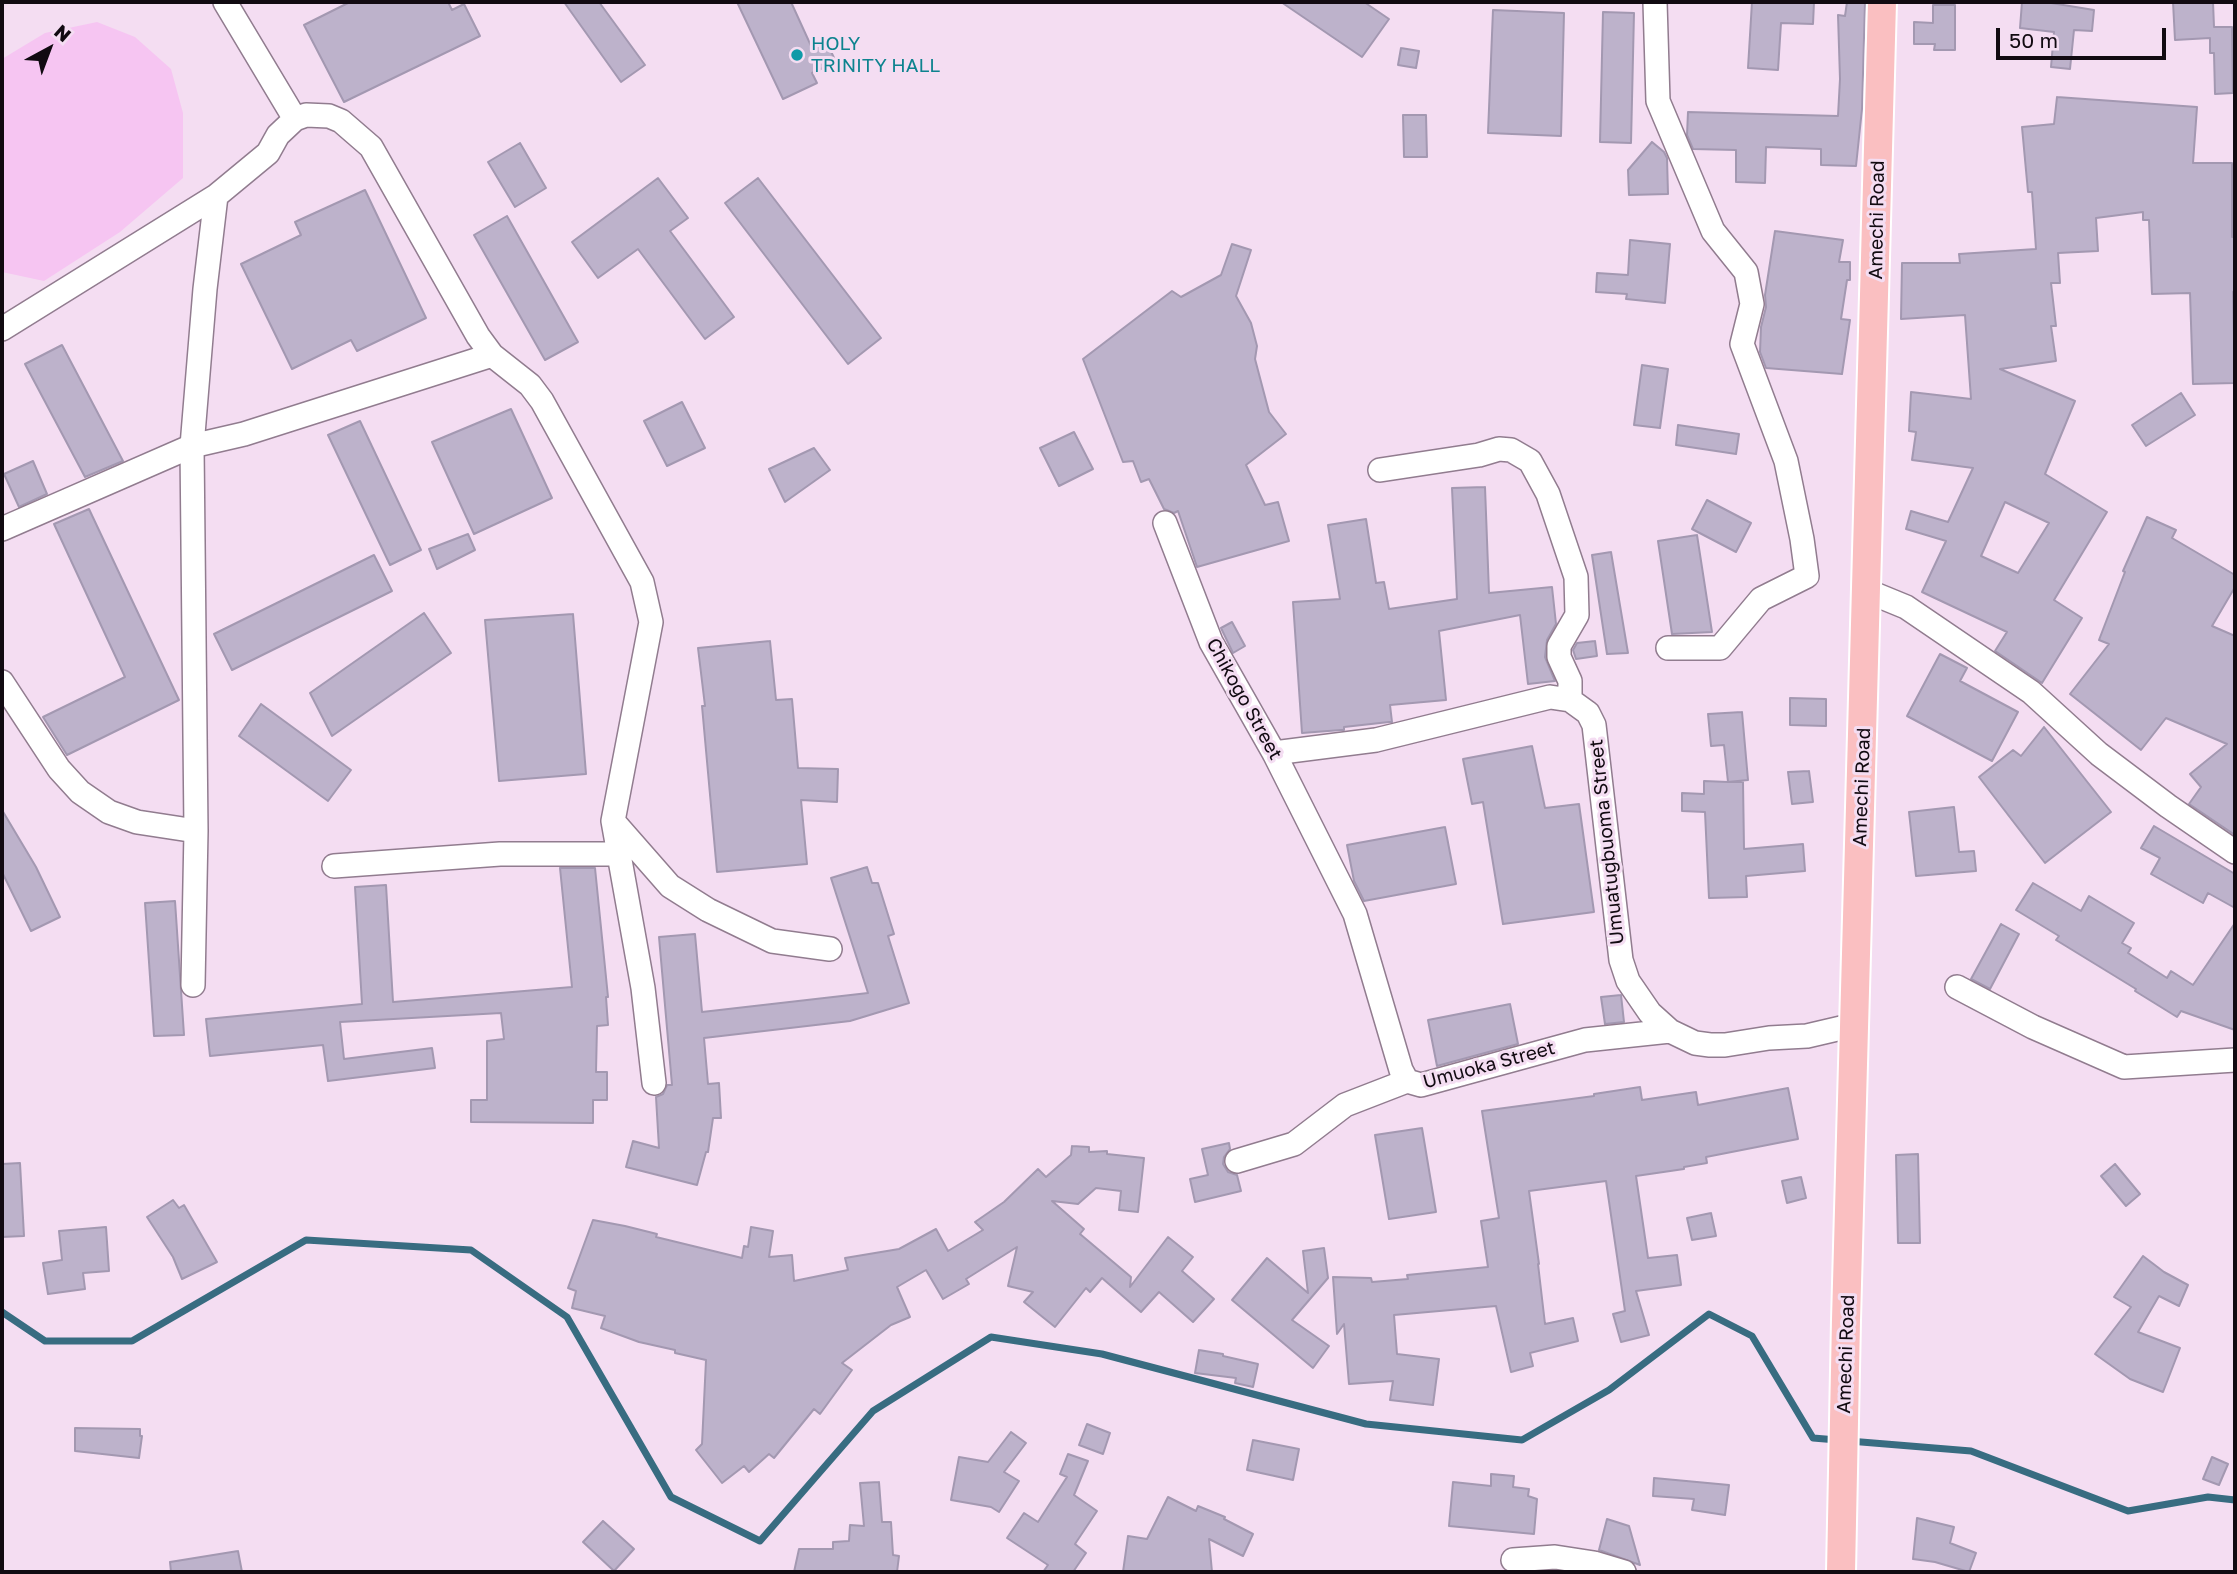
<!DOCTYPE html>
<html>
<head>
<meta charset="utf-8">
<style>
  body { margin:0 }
  #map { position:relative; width:2237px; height:1574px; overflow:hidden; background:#f4ddf2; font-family:"Golos Text",sans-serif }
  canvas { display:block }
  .frame { position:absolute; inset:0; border:4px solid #110a11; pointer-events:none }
  .north { position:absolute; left:14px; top:14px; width:70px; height:70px; -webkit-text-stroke:5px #f4ddf2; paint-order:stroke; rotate:41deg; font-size:19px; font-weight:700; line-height:28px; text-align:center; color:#110a11 }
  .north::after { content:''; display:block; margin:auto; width:24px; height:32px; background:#110a11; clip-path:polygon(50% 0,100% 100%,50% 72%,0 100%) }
  .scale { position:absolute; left:1996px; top:28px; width:170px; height:32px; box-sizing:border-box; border:4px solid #110a11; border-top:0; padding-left:9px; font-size:21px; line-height:24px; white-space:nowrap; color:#110a11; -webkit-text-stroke:5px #f4ddf2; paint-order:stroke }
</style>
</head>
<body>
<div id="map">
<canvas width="2237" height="1574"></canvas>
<div class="frame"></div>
<div class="north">N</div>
<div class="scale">50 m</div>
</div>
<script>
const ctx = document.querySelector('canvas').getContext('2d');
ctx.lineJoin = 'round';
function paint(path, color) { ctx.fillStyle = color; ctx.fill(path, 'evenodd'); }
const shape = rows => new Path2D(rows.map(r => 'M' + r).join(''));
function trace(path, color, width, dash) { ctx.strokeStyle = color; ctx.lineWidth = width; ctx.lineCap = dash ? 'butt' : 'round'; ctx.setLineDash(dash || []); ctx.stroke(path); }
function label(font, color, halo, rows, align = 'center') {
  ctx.font = font + ' "Golos Text",sans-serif'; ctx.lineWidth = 6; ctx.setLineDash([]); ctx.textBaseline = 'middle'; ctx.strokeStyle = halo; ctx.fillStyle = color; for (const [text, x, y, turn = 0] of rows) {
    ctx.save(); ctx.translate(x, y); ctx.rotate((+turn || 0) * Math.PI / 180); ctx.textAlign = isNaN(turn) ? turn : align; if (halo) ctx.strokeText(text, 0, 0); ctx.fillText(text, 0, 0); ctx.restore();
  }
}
paint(shape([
  [97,22,135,37,171,69,183,113,183,178,120,232,44,281,2,272,2,59,45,33]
]), '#f6c5f2');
trace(shape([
  [2,1312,45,1341,132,1341,306,1240,471,1250,567,1317,671,1497,760,1541,873,1411,991,1337,1102,1354,1366,1424,1522,1440,1609,1390,1709,1314,1752,1336,1813,1438,1837,1440],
  [1849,1441,1971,1451,2128,1511,2208,1497,2235,1500]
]), '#386c81', 7);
const building = shape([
  [350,2,448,2,452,10,464,4,480,36,344,102,304,25,350,2],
  [564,2,599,2,645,65,621,82,564,2],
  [737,2,791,2,812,48,826,41,836,62,812,73,817,83,783,99,737,2],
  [1281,2,1364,2,1389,19,1362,57,1281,2],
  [1752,2,1814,2,1813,24,1781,23,1778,70,1748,68,1752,2],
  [1847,2,1865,2,1862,109,1856,166,1821,165,1821,149,1766,147,1765,183,1736,182,1736,150,1693,149,1687,135,1688,112,1838,116,1840,79,1838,15,1845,16,1847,2],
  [2022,2,2045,2,2094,10,2092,31,2074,30,2070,69,2051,67,2054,32,2020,28,2022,2],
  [2173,2,2213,2,2214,27,2232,27,2233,93,2215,94,2214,53,2210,53,2210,38,2175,40,2173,2],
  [1933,5,1955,5,1955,50,1934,50,1935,44,1914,44,1914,22,1933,23,1933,5],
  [1493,10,1564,13,1561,136,1488,133,1493,10],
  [1603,12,1634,13,1631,143,1600,142,1603,12],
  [1401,48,1419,51,1416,68,1398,65,1401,48],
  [2057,97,2197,107,2193,163,2232,163,2232,237,2235,237,2235,291,2233,292,2235,383,2193,384,2190,293,2152,294,2149,220,2143,220,2143,212,2096,218,2098,251,2058,253,2060,283,2051,283,2056,326,2051,326,2056,361,2000,369,2075,401,2045,474,2107,512,2054,600,2082,618,2042,683,1995,651,2007,632,1922,592,1946,541,1906,529,1911,511,1948,522,1973,468,1912,460,1916,432,1909,431,1911,392,1971,399,1965,315,1901,319,1902,263,1960,263,1959,254,2036,249,2032,192,2028,192,2022,127,2054,124,2057,97],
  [2005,502,2049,523,2018,573,1981,556,2005,502],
  [1403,115,1426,115,1427,157,1404,157,1403,115],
  [1652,142,1664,152,1667,158,1668,194,1629,195,1628,170,1652,142],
  [520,143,546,188,515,207,488,162,520,143],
  [658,178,688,218,670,231,734,317,705,339,638,249,598,278,572,242,658,178],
  [758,178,881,338,848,364,725,203,758,178],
  [365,190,426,318,357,351,351,340,292,369,241,264,301,235,295,222,365,190],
  [507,216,578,342,545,360,474,235,507,216],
  [1775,231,1843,240,1839,262,1850,262,1850,280,1847,280,1841,319,1850,320,1842,374,1766,368,1760,352,1761,327,1766,307,1765,295,1775,231],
  [1630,240,1670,244,1665,303,1626,299,1627,294,1596,292,1597,273,1628,275,1630,240],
  [1232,244,1251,250,1236,296,1251,323,1257,346,1255,359,1269,412,1286,434,1246,465,1265,505,1278,502,1289,541,1197,567,1178,511,1174,513,1164,509,1149,479,1141,482,1133,461,1123,462,1083,359,1172,291,1181,297,1221,275,1232,244],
  [62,345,123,461,85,477,25,364,62,345],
  [1642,365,1668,369,1660,428,1634,425,1642,365],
  [2181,393,2195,415,2146,446,2132,425,2181,393],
  [682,402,705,448,667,466,644,421,682,402],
  [511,409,552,498,474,534,432,442,511,409],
  [360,421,421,550,390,565,328,435,360,421],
  [1678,425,1739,434,1736,454,1676,445,1678,425],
  [1074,432,1093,469,1059,486,1040,448,1074,432],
  [814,448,830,470,785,502,769,469,814,448],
  [33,461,47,494,19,507,4,474,33,461],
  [1485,487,1489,593,1552,587,1556,624,1547,640,1545,657,1555,681,1528,684,1520,615,1439,631,1446,700,1390,705,1392,722,1389,722,1344,727,1344,730,1341,730,1302,733,1293,602,1340,599,1328,525,1366,519,1376,583,1384,582,1389,609,1457,599,1452,488,1485,487],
  [1707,500,1751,523,1736,552,1692,529,1707,500],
  [89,509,179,700,67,755,43,717,125,677,54,524,89,509],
  [2147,517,2176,530,2172,538,2235,575,2235,587,2212,626,2235,636,2235,835,2189,804,2201,787,2190,774,2227,744,2166,718,2141,750,2070,694,2109,644,2099,640,2125,572,2123,571,2147,517],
  [468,534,475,550,437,569,429,549,468,534],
  [1697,535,1712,632,1672,634,1658,541,1697,535],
  [1611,552,1628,653,1607,654,1592,555,1611,552],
  [374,555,392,591,232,670,214,634,374,555],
  [424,613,451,653,332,736,310,693,424,613],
  [573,614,586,774,499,781,485,620,573,614],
  [1232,622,1245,646,1233,653,1221,628,1232,622],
  [770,641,776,700,792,699,798,768,838,769,837,802,801,800,807,864,717,872,702,706,705,706,698,648,770,641],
  [1595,641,1597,656,1576,659,1573,650,1577,643,1595,641],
  [1940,654,1967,668,1960,681,2018,712,1992,761,1907,716,1940,654],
  [1790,698,1826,699,1826,726,1790,725,1790,698],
  [261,704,351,770,328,801,239,736,261,704],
  [1742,712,1748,780,1728,782,1743,782,1744,849,1803,844,1805,871,1746,876,1747,897,1709,898,1705,812,1682,811,1682,793,1704,794,1704,781,1728,782,1724,745,1711,746,1708,714,1742,712],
  [2044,727,2111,812,2045,863,1979,777,2013,750,2021,756,2044,727],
  [1532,746,1545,808,1579,804,1594,912,1503,924,1483,802,1472,804,1463,759,1532,746],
  [1809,771,1813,802,1792,804,1788,772,1809,771],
  [1954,807,1959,852,1974,851,1976,871,1916,876,1909,812,1954,807],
  [2,810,36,867,60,917,31,931,2,872,2,810],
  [2154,826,2235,874,2235,908,2208,893,2203,903,2151,874,2160,858,2141,848,2154,826],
  [1445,827,1456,884,1364,901,1354,881,1347,845,1445,827],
  [867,867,872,883,878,883,894,934,888,936,909,1003,850,1021,704,1038,708,1084,719,1083,721,1118,713,1118,708,1152,706,1152,697,1185,626,1167,633,1141,659,1148,656,1097,663,1094,667,1085,672,1085,659,937,695,934,702,1012,868,993,831,878,867,867],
  [560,868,595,868,608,997,606,997,608,1025,597,1026,596,1072,607,1072,607,1100,593,1100,593,1123,471,1122,471,1100,487,1100,487,1041,504,1039,501,1013,340,1022,344,1059,432,1048,435,1068,328,1081,323,1045,210,1056,206,1019,362,1004,355,887,386,885,393,1002,572,987,560,868],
  [2033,883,2081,911,2089,896,2134,923,2122,943,2131,948,2128,953,2167,978,2171,971,2193,985,2235,923,2235,1030,2181,1011,2177,1017,2135,991,2136,989,2056,940,2059,936,2016,910,2033,883],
  [175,901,184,1035,154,1036,145,903,175,901],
  [2001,924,2019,934,1990,989,1971,979,2001,924],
  [1621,995,1624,1022,1605,1024,1601,997,1621,995],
  [1510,1004,1518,1044,1437,1066,1428,1020,1510,1004],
  [1640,1087,1642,1100,1696,1092,1698,1105,1788,1088,1798,1139,1706,1157,1707,1163,1684,1167,1684,1169,1636,1176,1648,1258,1677,1255,1681,1285,1636,1291,1649,1335,1621,1342,1613,1314,1625,1311,1606,1181,1529,1191,1539,1264,1538,1264,1545,1324,1573,1318,1578,1341,1530,1353,1533,1366,1511,1372,1496,1306,1394,1315,1397,1354,1439,1359,1433,1405,1390,1400,1393,1381,1349,1384,1344,1324,1337,1334,1333,1277,1371,1278,1372,1282,1408,1279,1407,1275,1488,1267,1481,1221,1499,1218,1482,1111,1594,1096,1594,1094,1640,1087],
  [1422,1128,1436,1212,1389,1219,1375,1135,1422,1128],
  [1229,1143,1230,1149,1224,1157,1223,1164,1228,1172,1237,1175,1241,1191,1195,1202,1190,1179,1208,1175,1202,1149,1229,1143],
  [1072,1146,1089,1147,1089,1152,1107,1151,1107,1154,1144,1158,1138,1212,1119,1210,1121,1191,1096,1188,1078,1204,1052,1201,1084,1229,1080,1234,1131,1277,1130,1287,1168,1237,1193,1257,1182,1271,1214,1299,1193,1322,1159,1292,1141,1312,1102,1278,1090,1292,1086,1288,1055,1327,1024,1302,1033,1292,1008,1286,1017,1247,966,1279,969,1284,943,1299,926,1270,897,1287,910,1317,891,1325,842,1363,852,1370,820,1414,814,1409,774,1458,769,1454,749,1472,744,1466,722,1483,696,1450,702,1444,706,1360,675,1353,675,1350,639,1342,601,1328,605,1316,572,1308,576,1291,568,1288,593,1220,625,1226,657,1234,656,1237,742,1258,744,1246,748,1247,751,1227,773,1231,769,1257,792,1255,794,1281,848,1270,845,1258,899,1249,936,1229,948,1251,983,1230,975,1222,1004,1202,1038,1169,1046,1177,1071,1155,1072,1146],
  [1918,1154,1920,1243,1898,1243,1896,1155,1918,1154],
  [20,1163,24,1236,2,1237,2,1164,20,1163],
  [2115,1164,2140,1194,2126,1206,2101,1176,2115,1164],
  [1801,1177,1806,1198,1787,1203,1782,1181,1801,1177],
  [173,1200,179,1208,184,1205,217,1262,182,1279,173,1257,147,1217,173,1200],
  [1711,1213,1716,1236,1692,1240,1687,1218,1711,1213],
  [106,1227,109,1271,83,1273,85,1289,48,1294,43,1263,62,1260,59,1231,106,1227],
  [1324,1248,1328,1278,1292,1320,1329,1346,1313,1368,1232,1300,1267,1258,1308,1293,1303,1251,1324,1248],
  [2143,1256,2164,1272,2188,1285,2179,1306,2159,1296,2138,1332,2180,1348,2163,1392,2130,1379,2095,1354,2131,1307,2114,1297,2143,1256],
  [1199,1350,1223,1354,1223,1356,1258,1364,1253,1387,1235,1383,1236,1378,1195,1373,1199,1350],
  [1087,1424,1110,1433,1103,1454,1079,1445,1087,1424],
  [75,1428,140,1429,140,1436,142,1436,139,1458,75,1451,75,1428],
  [1011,1432,1026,1443,1004,1472,1019,1481,999,1512,991,1507,951,1500,959,1457,988,1462,1011,1432],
  [1253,1440,1299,1449,1293,1480,1247,1470,1253,1440],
  [1068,1454,1088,1461,1074,1495,1097,1511,1075,1544,1086,1553,1073,1572,1043,1572,1048,1565,1007,1538,1024,1513,1038,1522,1067,1477,1060,1474,1068,1454],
  [2212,1457,2228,1464,2219,1485,2203,1479,2212,1457],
  [1491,1474,1514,1476,1513,1487,1529,1489,1528,1496,1537,1499,1534,1534,1449,1526,1453,1482,1491,1486,1491,1474],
  [1654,1478,1729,1485,1725,1515,1692,1510,1694,1499,1653,1496,1654,1478],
  [879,1482,882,1522,891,1522,893,1555,899,1556,897,1572,794,1572,799,1549,833,1549,833,1542,849,1541,850,1525,864,1526,860,1483,879,1482],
  [1168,1497,1196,1511,1198,1506,1225,1517,1224,1519,1253,1534,1243,1556,1209,1539,1212,1572,1123,1572,1128,1536,1147,1539,1168,1497],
  [1917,1518,1954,1527,1950,1543,1976,1553,1969,1572,1935,1562,1913,1559,1917,1518],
  [1607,1519,1629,1526,1640,1565,1599,1550,1607,1519],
  [603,1521,634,1549,614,1571,583,1542,603,1521],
  [238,1551,242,1572,171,1572,170,1562,238,1551]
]);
paint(building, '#bdb2cb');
trace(building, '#a398b1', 2);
const minor = shape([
  [225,2,295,119],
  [1655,2,1658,101,1713,231,1746,272,1752,304,1742,344,1786,461,1802,539,1807,576,1761,599,1720,648,1668,648],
  [2,329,216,196,268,153,278,135,295,119,306,115,329,116,341,121,371,147,478,336,492,355,530,385,542,401,642,582,651,622,613,821,643,988,654,1083],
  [1380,470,1479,455,1499,449,1511,450,1530,461,1548,494,1576,577,1577,615,1559,646,1559,657,1570,681,1570,700],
  [1165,523,1211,642,1274,753,1355,914,1401,1070,1407,1081,1421,1085,1585,1040,1670,1031],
  [2,529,192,446,244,434,492,355],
  [1867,591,1906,607,2031,692,2099,754,2168,806,2235,852],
  [2,682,59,769,80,792,109,812,137,822,196,831],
  [1274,753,1376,740,1550,697,1570,700,1588,713,1594,725,1621,960,1628,981,1650,1013,1670,1031,1695,1043,1710,1045,1725,1045,1769,1038,1807,1036,1854,1025],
  [613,821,670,886,708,910,772,941,830,949],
  [334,866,500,854,619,854],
  [193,985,196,831,192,446,205,289,216,196],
  [1957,987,2033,1027,2124,1067,2235,1060],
  [1237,1161,1294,1144,1345,1105,1407,1081],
  [1513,1560,1555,1557,1594,1563,1624,1572]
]);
const major = shape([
  [1841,1572,1846,1320,1882,2]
]);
trace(minor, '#917c8f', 26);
trace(major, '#fff', 32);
trace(minor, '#fff', 23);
trace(major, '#fabfc1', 28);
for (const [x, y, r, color] of [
  [797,55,7,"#0f9aa8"]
]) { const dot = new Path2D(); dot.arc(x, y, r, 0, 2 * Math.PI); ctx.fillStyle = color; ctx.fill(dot); trace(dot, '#f4ddf2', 2.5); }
label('19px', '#0d838f', '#f4ddf2', [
  ["HOLY",811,44],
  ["TRINITY HALL",811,66]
], 'left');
label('19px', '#110a11', '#f4ddf2', [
  ["Amechi Road",1877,220,-89],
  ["Chikogo Street",1244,699,61],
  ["Amechi Road",1862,787,-88],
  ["Umuatugbuoma Street",1607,842,-96],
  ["Umuoka Street",1489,1065,-15],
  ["Amechi Road",1846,1354,-88]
]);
</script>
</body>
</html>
